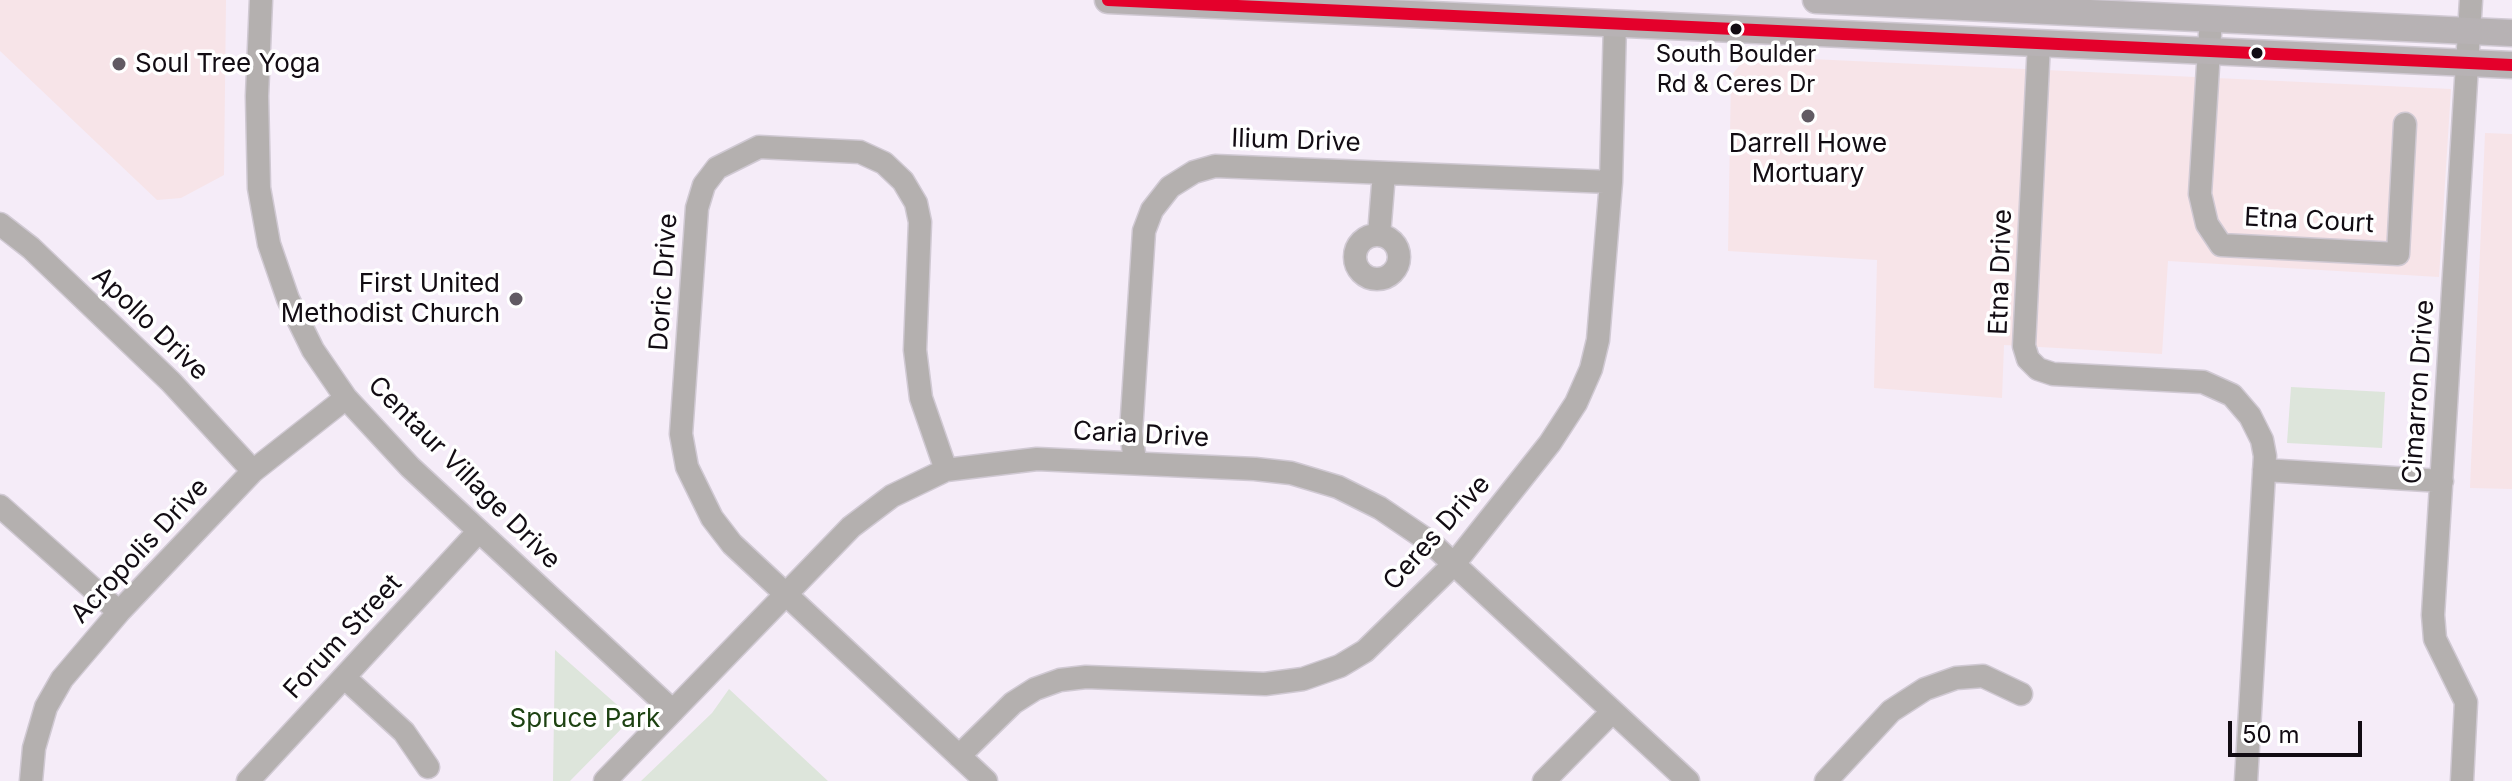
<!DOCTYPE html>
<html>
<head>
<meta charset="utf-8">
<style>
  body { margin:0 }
  #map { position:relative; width:2512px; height:781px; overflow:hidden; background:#f5ecf8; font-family:Inter,sans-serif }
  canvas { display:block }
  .scale { position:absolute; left:2228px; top:721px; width:134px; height:36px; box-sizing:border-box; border:4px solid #120c13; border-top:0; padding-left:10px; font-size:24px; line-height:28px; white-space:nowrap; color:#120c13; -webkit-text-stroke:6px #fff; paint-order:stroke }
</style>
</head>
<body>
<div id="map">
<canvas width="2512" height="781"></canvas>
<div class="scale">50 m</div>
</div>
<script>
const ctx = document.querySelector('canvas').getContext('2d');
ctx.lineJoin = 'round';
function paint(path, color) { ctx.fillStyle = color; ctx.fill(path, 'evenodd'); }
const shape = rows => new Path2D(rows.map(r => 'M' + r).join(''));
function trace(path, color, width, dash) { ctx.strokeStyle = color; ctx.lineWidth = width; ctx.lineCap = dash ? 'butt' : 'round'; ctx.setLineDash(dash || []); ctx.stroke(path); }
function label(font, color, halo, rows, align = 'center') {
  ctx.font = font + ' Inter,sans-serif'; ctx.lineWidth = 7; ctx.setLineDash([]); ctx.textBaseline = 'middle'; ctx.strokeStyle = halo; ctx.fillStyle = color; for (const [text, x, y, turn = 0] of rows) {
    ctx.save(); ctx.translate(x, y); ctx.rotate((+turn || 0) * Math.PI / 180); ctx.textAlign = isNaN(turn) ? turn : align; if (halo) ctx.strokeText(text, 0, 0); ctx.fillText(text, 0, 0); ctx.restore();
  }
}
paint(shape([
  [0,0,226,0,224,175,181,198,157,200,0,51],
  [1747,56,2451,89,2439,277,2168,261,2162,354,2004,345,2002,398,1874,388,1877,260,1728,251,1731,76],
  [2485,133,2512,134,2512,489,2470,488]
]), '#f7e4e8');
paint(shape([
  [2291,387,2385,392,2382,448,2287,443],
  [555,650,632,718,570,781,553,781],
  [729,689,828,781,641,781,712,713]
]), '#dde5db');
const minor = shape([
  [261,0,257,96,259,188,269,244,288,299,313,350,346,398,410,467,673,711],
  [2211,18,2200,194,2207,224,2221,245,2398,254,2405,124],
  [2039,43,2024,346,2028,359,2038,369,2053,374,2203,382,2232,395,2250,416,2262,440,2265,456,2246,781],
  [0,224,31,248,171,382,253,471],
  [1379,235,1384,173],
  '1355 257a22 22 0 1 1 44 0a22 22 0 1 1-44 0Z',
  [1135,461,1131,432,1144,231,1152,210,1170,187,1194,172,1215,166,1611,182],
  [946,470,921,398,915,350,920,222,916,203,903,181,884,163,860,152,759,147,717,168,704,185,697,208,681,434,687,467,712,518,732,544,986,781],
  [2264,470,2442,481],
  [0,506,119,612],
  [345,678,404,732,428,767],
  [959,756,1013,703,1035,689,1060,680,1086,677,1265,684,1303,679,1340,666,1365,651,1454,564,1550,443,1576,403,1591,369,1598,340,1611,182,1615,22],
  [31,781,34,748,46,707,62,679,119,612,253,471,346,398],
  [248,781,479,531],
  [605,781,851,527,892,496,946,470,1037,459,1255,469,1291,473,1338,487,1380,508,1430,542,1688,781],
  [1544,781,1611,713],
  [1826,781,1891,711,1925,689,1956,678,1983,676,2021,694],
  [2462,781,2466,702,2435,639,2433,615,2471,0]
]);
const major = shape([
  [1108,0,2512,65],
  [1816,0,2512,33]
]);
trace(minor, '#d0c9d3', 25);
trace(major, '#d0c9d3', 29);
trace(minor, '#b4b0af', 22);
trace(major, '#b7b2b4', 26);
trace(shape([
  [1108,0,2512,65]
]), '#e4002b', 12);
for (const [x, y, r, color] of [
  [1736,29,7,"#120c13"],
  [2257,53,7,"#120c13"],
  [119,64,8,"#615a63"],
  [1808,116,8,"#615a63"],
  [516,299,8,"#615a63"]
]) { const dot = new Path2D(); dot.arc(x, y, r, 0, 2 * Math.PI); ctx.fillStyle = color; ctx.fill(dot); trace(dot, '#fff', 3); }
label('24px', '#120c13', '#fff', [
  ["South Boulder",1736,55],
  ["Rd & Ceres Dr",1736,85]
]);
label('26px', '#120c13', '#fff', [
  ["Soul Tree Yoga",135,64],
  ["Darrell Howe",1808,144,"center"],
  ["Mortuary",1808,174,"center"],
  ["First United",500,284,"right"],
  ["Methodist Church",500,314,"right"]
], 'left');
label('26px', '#120c13', '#fff', [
  ["Ilium Drive",1296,141,2],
  ["Etna Court",2309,221,3],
  ["Etna Drive",2001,272,-88],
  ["Doric Drive",664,282,-86],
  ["Apollo Drive",150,324,44],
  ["Cimarron Drive",2419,392,-86],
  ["Caria Drive",1141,435,3],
  ["Centaur Village Drive",464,473,45],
  ["Ceres Drive",1437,533,-48],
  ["Acropolis Drive",140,551,-47],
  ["Forum Street",343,637,-47]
]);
label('26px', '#1d4212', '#fff', [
  ["Spruce Park",585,719]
]);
</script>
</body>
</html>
